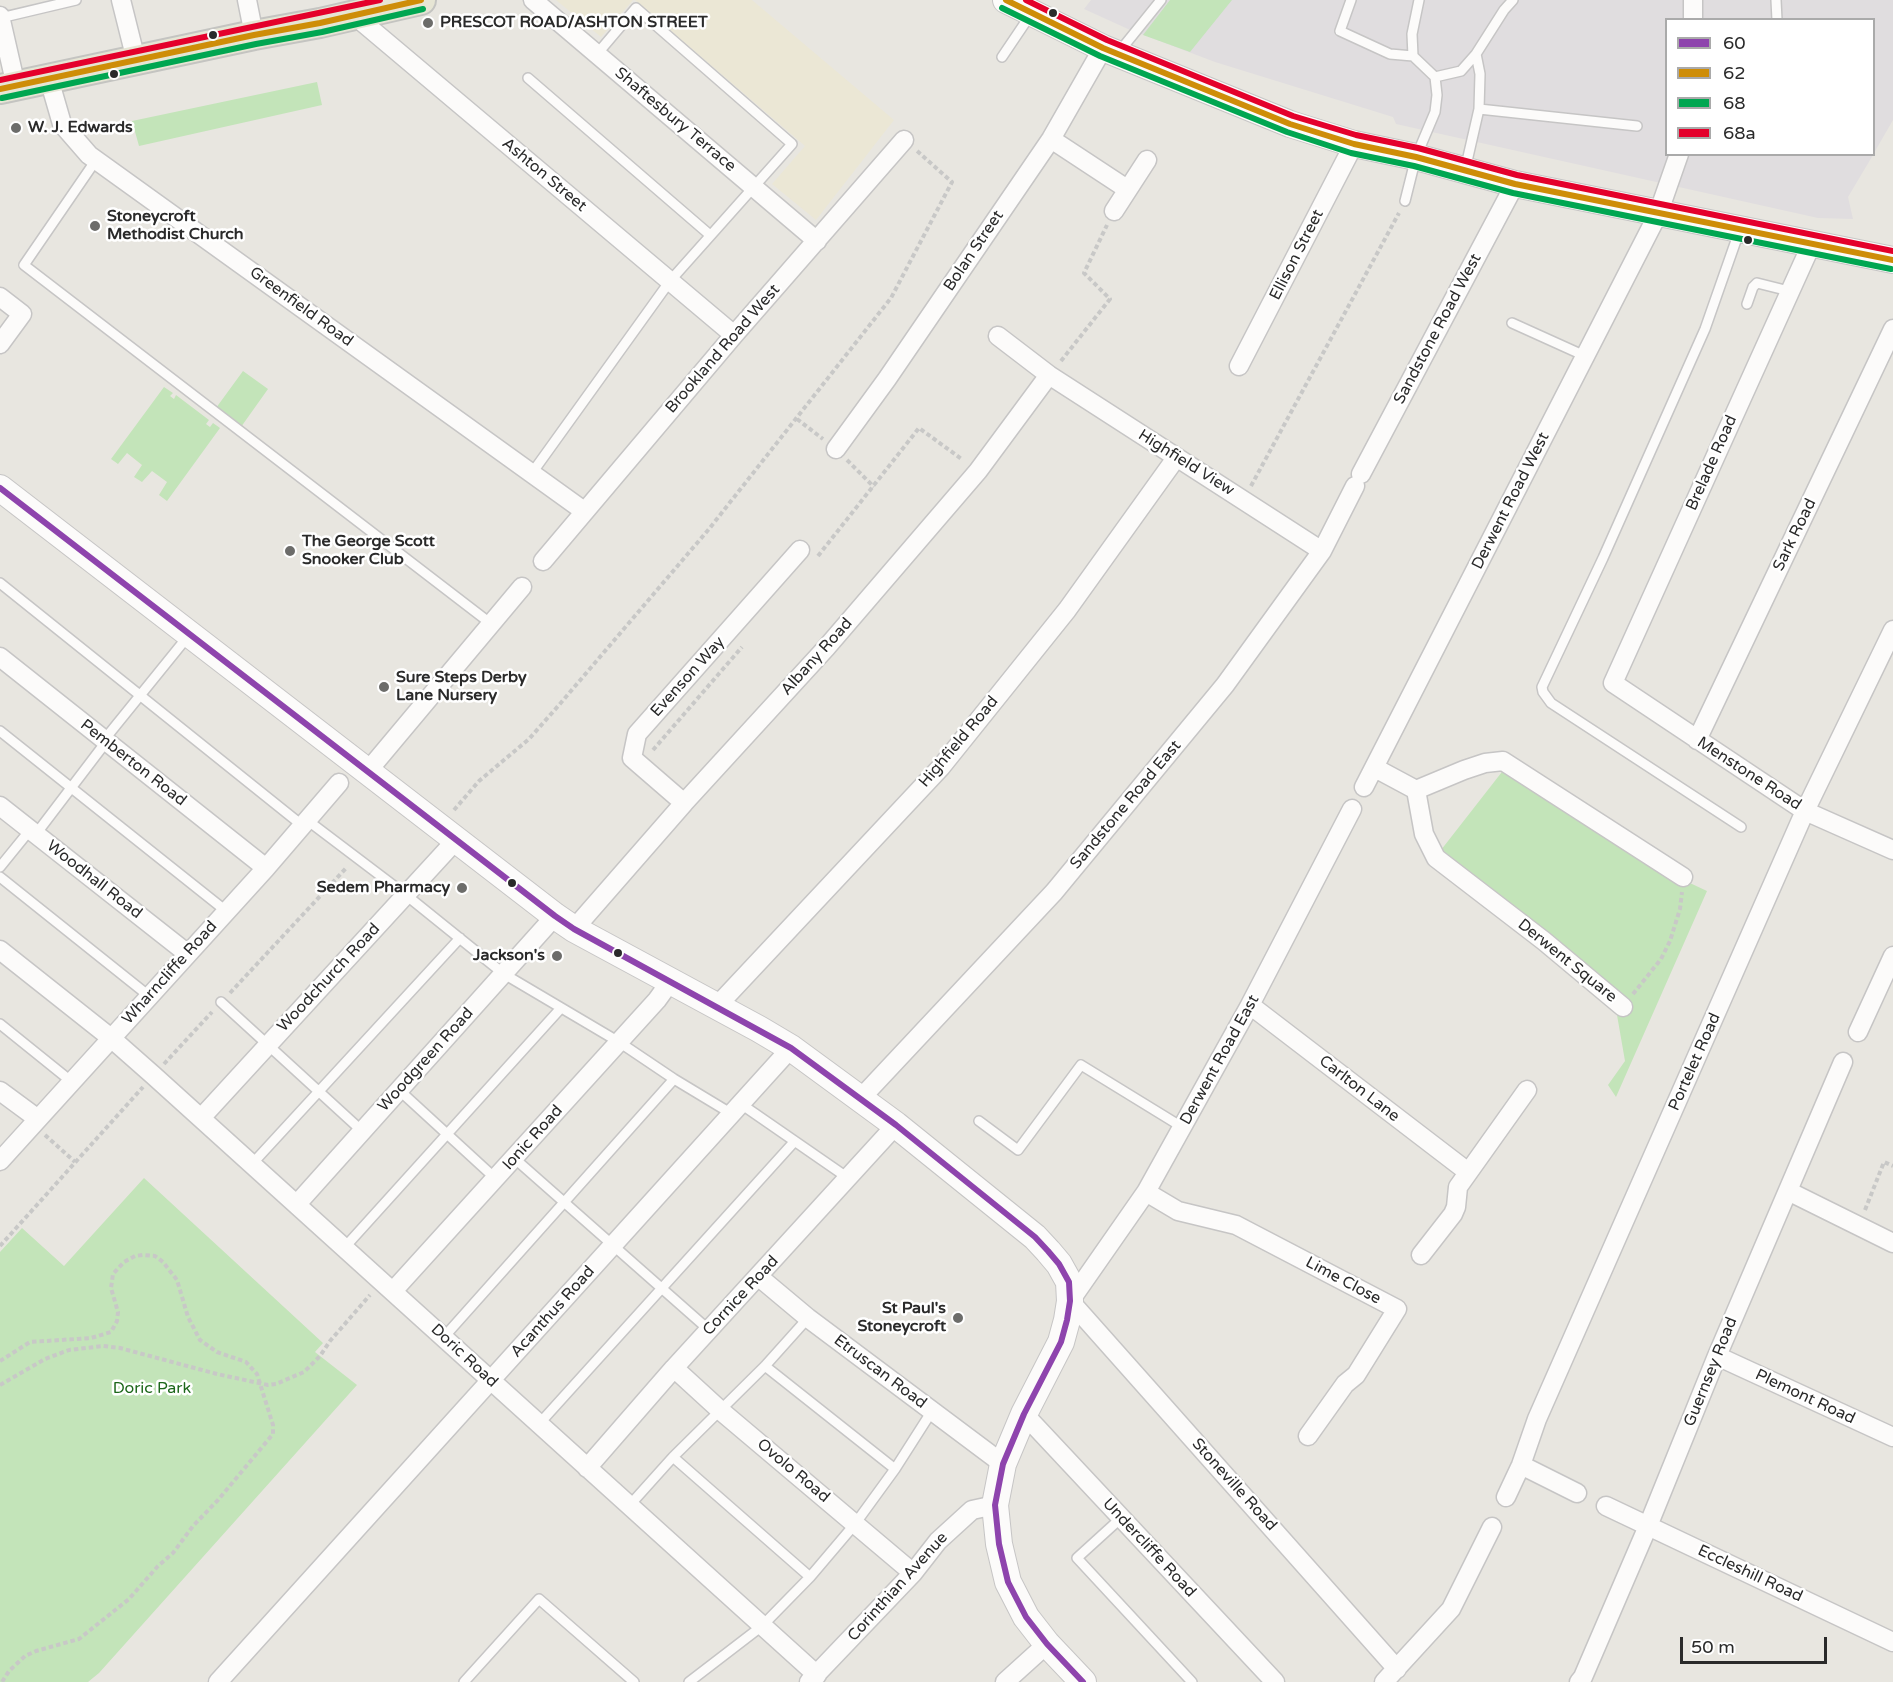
<!DOCTYPE html>
<html>
<head>
<meta charset="utf-8">
<style>
  body { margin:0 }
  #map { position:relative; width:1893px; height:1682px; overflow:hidden; background:#e8e6e0; font-family:"Varela Round",sans-serif }
  canvas { display:block }
  .legend { position:absolute; left:1665px; top:18px; width:210px; height:138px; box-sizing:border-box; background:#fff; border:2px solid #aaa; margin:0; padding:8px 10px; list-style:none; font-size:18px; color:#2a2a2a }
  .legend li { display:flex; align-items:center; gap:12px; height:30px }
  .legend b { width:30px; border:2px solid #aaa }
  .scale { position:absolute; left:1680px; top:1637px; width:147px; height:27px; box-sizing:border-box; border:3px solid #2a2a2a; border-top:0; padding-left:8px; font-size:18px; line-height:21px; white-space:nowrap; color:#2a2a2a; -webkit-text-stroke:4px #fff; paint-order:stroke }
</style>
</head>
<body>
<div id="map">
<canvas width="1893" height="1682"></canvas>
<ul class="legend">
<li><b style="height:8px;background:#8e44ad"></b>60</li>
<li><b style="height:8px;background:#ce8d08"></b>62</li>
<li><b style="height:8px;background:#00a651"></b>68</li>
<li><b style="height:8px;background:#e4002b"></b>68a</li>
</ul>
<div class="scale">50 m</div>
</div>
<script>
const ctx = document.querySelector('canvas').getContext('2d');
ctx.lineJoin = 'round';
function paint(path, color) { ctx.fillStyle = color; ctx.fill(path, 'evenodd'); }
const shape = rows => new Path2D(rows.map(r => 'M' + r).join(''));
function trace(path, color, width, dash) { ctx.strokeStyle = color; ctx.lineWidth = width; ctx.lineCap = dash ? 'butt' : 'round'; ctx.setLineDash(dash || []); ctx.stroke(path); }
function label(font, color, halo, rows, align = 'center') {
  ctx.font = font + ' "Varela Round",sans-serif'; ctx.lineWidth = 5; ctx.setLineDash([]); ctx.textBaseline = 'middle'; ctx.strokeStyle = halo; ctx.fillStyle = color; for (const [text, x, y, turn = 0] of rows) {
    ctx.save(); ctx.translate(x, y); ctx.rotate((+turn || 0) * Math.PI / 180); ctx.textAlign = isNaN(turn) ? turn : align; if (halo) ctx.strokeText(text, 0, 0); ctx.fillText(text, 0, 0); ctx.restore();
  }
}
paint(shape([
  [1091,0,1893,0,1893,120,1874,153,1874,20,1666,20,1666,154,1873,155,1848,197,1853,219,1818,218,1396,124,1393,117,1215,62,1128,29,1084,9]
]), '#e0dddf');
paint(shape([
  [556,0,633,0,601,37],
  [635,0,752,0,894,120,816,220,772,184,805,146]
]), '#ebe7d5');
paint(shape([
  [1170,0,1232,0,1190,52,1143,35],
  [317,82,322,105,139,146,132,121],
  [243,371,268,389,241,427,216,408],
  [164,387,173,393,170,396,174,399,176,395,209,420,206,424,210,427,213,423,220,428,167,501,159,495,167,482,152,471,142,482,134,477,142,465,127,453,118,464,111,459],
  [1505,768,1677,877,1707,891,1616,1097,1608,1085,1625,1061,1617,1015,1599,994,1592,971,1441,850],
  [144,1178,323,1343,315,1352,357,1385,99,1673,88,1682,0,1682,0,1252,22,1228,64,1266]
]), '#c3e4b9');
const lane = shape([
  [1351,0,1340,31,1390,54,1413,56,1435,77,1437,95,1435,112,1416,157,1405,201],
  [1776,0,1777,20],
  [0,18,76,0],
  [1119,52,1161,0],
  [1413,56,1412,34,1419,0],
  [1002,57,1031,14],
  [1435,77,1461,71,1476,54],
  [528,78,710,235],
  [1479,109,1637,126],
  [96,160,24,265,490,623],
  [1465,170,1479,109,1480,74,1476,54,1504,10,1513,0],
  [1739,232,1705,329,1603,558,1542,687,1543,692,1551,703,1741,827],
  [1747,304,1753,287,1757,283,1789,291],
  [1512,323,1585,356],
  [532,473,670,281,792,144,636,8,597,54],
  [0,583,303,826],
  [0,731,226,911],
  [104,740,189,635],
  [307,820,406,895,504,974,619,1042,674,1079,732,1114],
  [36,834,106,742],
  [0,867,30,830],
  [0,877,149,996],
  [221,1002,362,1131],
  [0,1024,72,1082],
  [399,1090,496,1179],
  [741,1104,848,1178],
  [979,1121,1018,1150,1081,1065,1182,1127],
  [514,1158,709,1330],
  [252,1164,460,938],
  [345,1247,561,1008],
  [444,1337,674,1079],
  [765,1366,895,1469],
  [539,1424,794,1142],
  [673,1457,810,1577],
  [629,1506,673,1457,765,1366,808,1318],
  [1121,1518,1077,1558,1192,1682],
  [464,1682,539,1599,634,1682],
  [689,1682,762,1626,810,1577,855,1524,895,1469,932,1411]
]);
const street = shape([
  [121,0,136,60],
  [247,0,254,35],
  [533,0,817,241],
  [1693,0,1693,20],
  [354,15,734,335],
  [0,16,16,86],
  [49,79,62,124,89,155,584,511],
  [1051,139,1127,189],
  [1114,211,1147,160],
  [1812,243,1613,683,1805,811,1893,850],
  [0,297,22,314,0,344],
  [998,336,1049,375,1322,551],
  [1239,366,1354,144],
  [836,449,887,379,1051,139,1103,48],
  [1361,474,1515,184],
  [543,561,734,335,904,140],
  [0,657,266,868],
  [1697,740,1893,329],
  [1375,768,1416,790,1464,770,1485,763,1503,761,1683,877],
  [367,772,522,587],
  [1364,787,1658,214,1679,154],
  [1416,790,1424,834,1436,858,1544,941,1623,1007],
  [684,803,632,758,637,734,800,550],
  [0,806,188,954],
  [1352,809,1250,1005,1146,1192,1070,1301,1397,1669],
  [574,929,684,803,826,648,978,471,1049,375],
  [0,950,111,1038,153,1075,817,1675],
  [1250,1005,1468,1172],
  [717,1006,941,767,1067,610,1176,458],
  [1858,1032,1893,956],
  [0,1091,38,1119],
  [861,1098,1054,892,1225,685,1322,551,1355,486],
  [201,1118,457,839],
  [0,1161,266,868,339,783],
  [1788,1191,1893,1243],
  [1146,1192,1178,1211,1236,1225,1397,1309,1356,1375,1345,1384,1308,1436],
  [297,1204,555,916],
  [1421,1255,1453,1214,1456,1207,1458,1187,1527,1090],
  [759,1277,808,1318,1003,1464],
  [393,1291,657,1000,670,982],
  [1717,1356,1893,1437],
  [674,1368,721,1411,913,1573],
  [1024,1414,1275,1682],
  [1521,1465,1577,1493],
  [587,1468,674,1368,896,1125],
  [1506,1497,1521,1465,1537,1419,1805,811,1893,630],
  [1606,1506,1893,1642],
  [218,1682,791,1048],
  [809,1682,913,1573,938,1541,972,1510,995,1505],
  [1005,1682,1047,1644],
  [1384,1682,1451,1609,1492,1527],
  [1579,1682,1583,1677,1648,1526,1717,1356,1843,1062]
]);
const secondary = shape([
  [1006,0,1103,48,1290,124,1354,144,1416,157,1515,184,1893,260],
  [0,488,555,916,574,929,759,1029,791,1048,896,1125,1035,1237,1048,1251,1059,1264,1069,1282,1070,1301,1067,1320,1061,1342,1024,1414,1003,1464,995,1505,999,1544,1008,1582,1026,1617,1047,1644,1083,1682]
]);
const primary = shape([
  [0,89,254,35,320,23,421,0]
]);
trace(lane, '#c6c5c5', 12);
trace(street, '#c6c5c5', 21);
trace(secondary, '#c6c5c5', 28);
trace(primary, '#c4c4c1', 32);
trace(shape([
  [1061,361,1110,299,1084,273,1107,225],
  [797,419,823,439],
  [847,460,874,487],
  [1251,486,1399,213],
  [818,556,919,428,963,460],
  [653,750,742,647],
  [454,810,479,781,529,739,559,705,709,529,891,298,952,182,916,150],
  [230,993,347,867],
  [1633,994,1661,959,1670,941,1680,909,1682,892],
  [164,1064,212,1012],
  [45,1135,75,1162],
  [1865,1210,1884,1162,1893,1166],
  [0,1246,143,1087],
  [0,1361,30,1342,91,1338,111,1332,117,1321,118,1312,111,1288,113,1274,124,1262,135,1256,143,1255,155,1256,163,1262,177,1280,188,1317,200,1340,217,1352,246,1362,257,1374,273,1425,273,1434,218,1500,193,1526,173,1553,158,1566,129,1599,79,1639,36,1651,25,1656,9,1671,2,1682],
  [0,1385,45,1359,69,1350,103,1346,120,1348,217,1374,268,1385,276,1384,304,1372,320,1356,330,1341,370,1295]
]), '#c8c8c7', 4, [4.5, 3]);
trace(lane, '#fcfbfa', 9);
trace(street, '#fcfbfa', 18);
trace(secondary, '#fcfbfa', 26);
trace(primary, '#e6e5d4', 28);
trace(shape([
  [0,488,555,916,574,929,791,1048,896,1125,1035,1237,1048,1251,1059,1264,1069,1282,1070,1301,1067,1320,1061,1342,1024,1414,1003,1464,995,1505,999,1544,1008,1582,1026,1617,1047,1644,1083,1682]
]), '#8e44ad', 6);
trace(shape([
  [1006,0,1103,48,1290,124,1354,144,1416,157,1515,184,1893,260],
  [0,89,254,35,320,23,421,0]
]), '#ce8d08', 6);
trace(shape([
  [1002,8,1100,56,1287,132,1351,153,1414,166,1513,193,1891,269],
  [2,98,256,44,322,32,423,9]
]), '#00a651', 6);
trace(shape([
  [1026,0,1107,40,1293,116,1356,135,1418,148,1517,175,1893,251],
  [0,80,380,0]
]), '#e4002b', 6);
for (const [x, y, r, color] of [
  [1053,13,5,"#2a2a2a"],
  [428,23,6,"#6c6c6a"],
  [213,35,5,"#2a2a2a"],
  [114,74,5,"#2a2a2a"],
  [16,128,6,"#6c6c6a"],
  [95,226,6,"#6c6c6a"],
  [1748,240,5,"#2a2a2a"],
  [290,551,6,"#6c6c6a"],
  [384,687,6,"#6c6c6a"],
  [512,883,5,"#2a2a2a"],
  [462,888,6,"#6c6c6a"],
  [618,953,5,"#2a2a2a"],
  [557,956,6,"#6c6c6a"],
  [958,1318,6,"#6c6c6a"]
]) { const dot = new Path2D(); dot.arc(x, y, r, 0, 2 * Math.PI); ctx.fillStyle = color; ctx.fill(dot); trace(dot, '#fff', 2); }
label('bold 16px', '#2a2a2a', '#fff', [
  ["PRESCOT ROAD/ASHTON STREET",440,23],
  ["W. J. Edwards",28,128],
  ["Stoneycroft",107,217],
  ["Methodist Church",107,235],
  ["The George Scott",302,542],
  ["Snooker Club",302,560],
  ["Sure Steps Derby",396,678],
  ["Lane Nursery",396,696],
  ["Sedem Pharmacy",450,888,"right"],
  ["Jackson's",545,956,"right"],
  ["St Paul's",946,1309,"right"],
  ["Stoneycroft",946,1327,"right"]
], 'left');
label('16px', '#2a2a2a', '#fff', [
  ["Shaftesbury Terrace",675,120,40],
  ["Ashton Street",544,175,40],
  ["Bolan Street",974,251,-56],
  ["Ellison Street",1297,255,-63],
  ["Greenfield Road",301,307,36],
  ["Sandstone Road West",1438,329,-62],
  ["Brookland Road West",723,349,-49],
  ["Highfield View",1186,463,32],
  ["Brelade Road",1712,463,-66],
  ["Derwent Road West",1511,501,-63],
  ["Sark Road",1795,535,-64],
  ["Albany Road",817,657,-48],
  ["Evenson Way",688,677,-48],
  ["Highfield Road",959,742,-50],
  ["Pemberton Road",133,763,38],
  ["Menstone Road",1749,774,33],
  ["Sandstone Road East",1126,805,-50],
  ["Woodhall Road",94,880,38],
  ["Derwent Square",1567,961,39],
  ["Wharncliffe Road",170,973,-48],
  ["Woodchurch Road",329,978,-47],
  ["Woodgreen Road",426,1060,-48],
  ["Derwent Road East",1220,1060,-61],
  ["Portelet Road",1695,1062,-66],
  ["Carlton Lane",1359,1089,38],
  ["Ionic Road",533,1138,-48],
  ["Lime Close",1343,1281,28],
  ["Cornice Road",741,1296,-47],
  ["Acanthus Road",553,1312,-48],
  ["Doric Road",464,1356,43],
  ["Etruscan Road",880,1372,37],
  ["Guernsey Road",1711,1372,-68],
  ["Plemont Road",1805,1397,25],
  ["Ovolo Road",793,1471,40],
  ["Stoneville Road",1234,1485,48],
  ["Undercliffe Road",1149,1548,47],
  ["Eccleshill Road",1750,1574,25],
  ["Corinthian Avenue",898,1587,-48]
]);
label('16px', '#1d671b', '#fff', [
  ["Doric Park",152,1389]
]);
</script>
</body>
</html>
